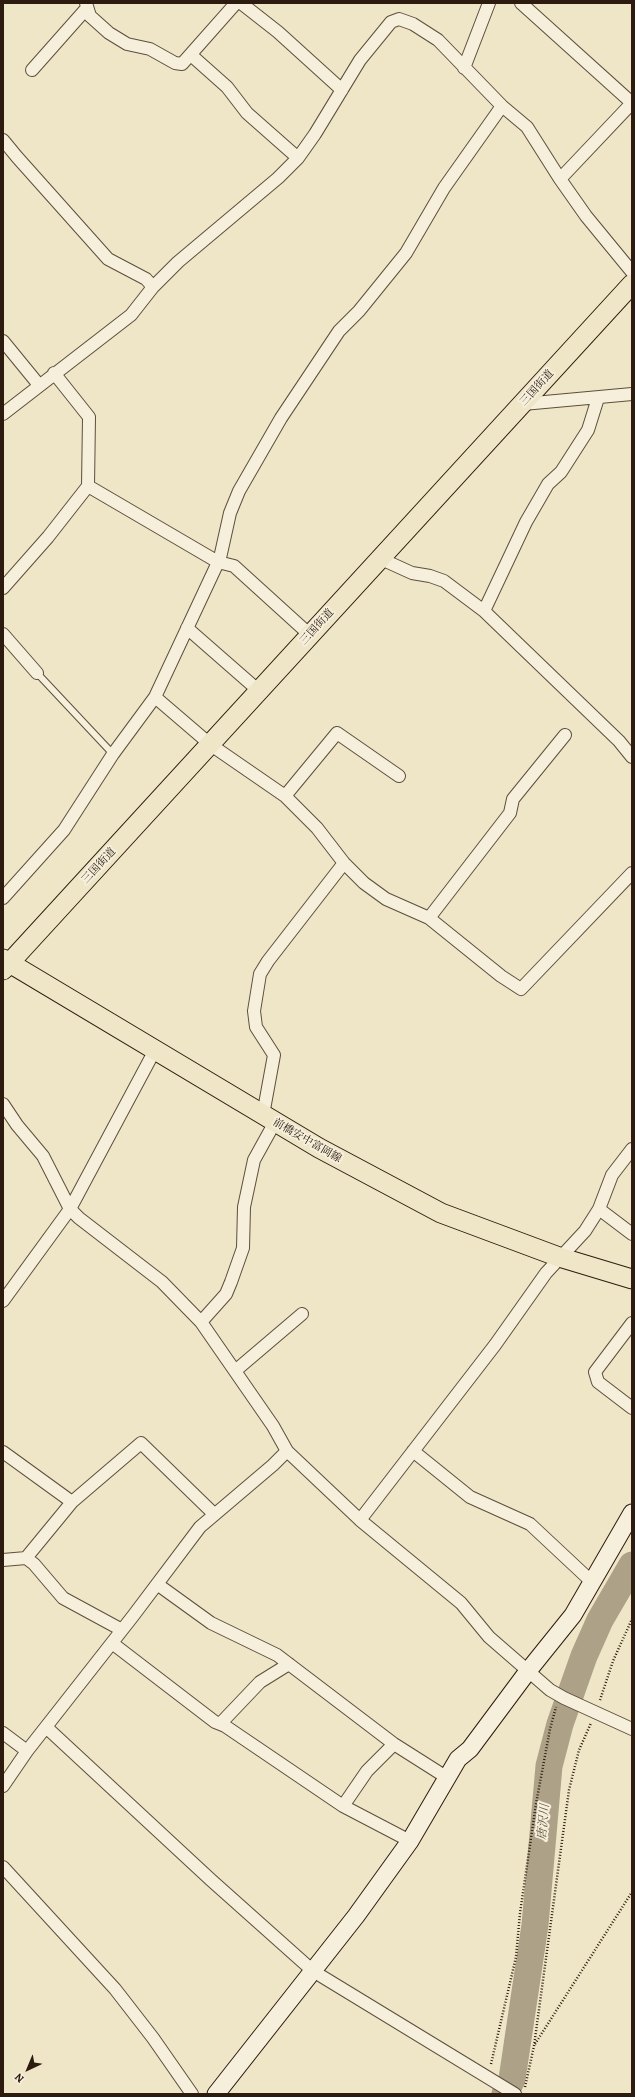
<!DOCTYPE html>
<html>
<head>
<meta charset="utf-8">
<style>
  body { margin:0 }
  #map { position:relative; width:635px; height:2097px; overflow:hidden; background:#efe6c7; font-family:Alegreya,serif }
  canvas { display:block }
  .frame { position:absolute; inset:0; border:4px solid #2e1b0f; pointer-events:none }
  .north { position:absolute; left:8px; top:2049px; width:40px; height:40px; -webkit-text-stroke:3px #f5efdb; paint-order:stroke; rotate:224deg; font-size:11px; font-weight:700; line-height:16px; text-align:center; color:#2e1b0f }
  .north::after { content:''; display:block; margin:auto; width:14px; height:18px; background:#2e1b0f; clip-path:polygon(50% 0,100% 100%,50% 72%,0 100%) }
</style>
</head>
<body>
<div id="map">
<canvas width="635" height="2097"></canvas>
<div class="frame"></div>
<div class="north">N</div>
</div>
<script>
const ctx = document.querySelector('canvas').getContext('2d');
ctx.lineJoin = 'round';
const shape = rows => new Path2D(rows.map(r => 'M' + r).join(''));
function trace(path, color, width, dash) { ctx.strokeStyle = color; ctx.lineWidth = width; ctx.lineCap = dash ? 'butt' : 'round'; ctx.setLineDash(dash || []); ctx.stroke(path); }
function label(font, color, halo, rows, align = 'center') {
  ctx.font = font + ' Alegreya,"Noto Serif JP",serif'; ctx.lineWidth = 4; ctx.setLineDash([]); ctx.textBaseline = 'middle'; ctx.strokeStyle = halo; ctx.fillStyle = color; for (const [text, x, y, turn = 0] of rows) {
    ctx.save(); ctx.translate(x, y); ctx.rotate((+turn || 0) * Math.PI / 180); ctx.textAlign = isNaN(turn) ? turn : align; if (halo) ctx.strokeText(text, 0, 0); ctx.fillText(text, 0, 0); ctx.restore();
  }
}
trace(shape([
  [505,2094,512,2079,535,1925,549,1766,560,1724,584,1656,600,1620,632,1565]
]), '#ada188', 27);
const lane = shape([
  [37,673,113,754]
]);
const street = shape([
  [86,3,90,16,109,33,127,44,150,49,175,63,182,64,236,3],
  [241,3,278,32,342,90],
  [521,3,632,103],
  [191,55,227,87,247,113,298,158],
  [464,68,489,3],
  [32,70,86,9],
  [3,140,17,157,108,259,146,279,153,287],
  [560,179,632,103],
  [3,341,39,385],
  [523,404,632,394],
  [3,414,131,315,153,287,178,262,278,178,298,158,315,134,360,60,391,22,399,19,413,24,438,40,502,106,527,127,560,179,586,216,632,272],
  [88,486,218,562,234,566,310,635],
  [379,558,412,573,430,576,444,581,484,611,619,741,632,757],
  [3,588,48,537,88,486,89,417,54,373],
  [484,611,526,522,548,484,561,472,588,430,598,398],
  [187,628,259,691],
  [3,634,37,673],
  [155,697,211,745,285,796,317,828,344,863,364,883,386,899,429,918,501,976,521,989,632,873],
  [285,796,337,733,399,776],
  [3,898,64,830,113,754,155,697,220,558,230,513,239,491,281,418,339,331,359,311,406,253,444,188,502,106],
  [429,918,510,813,513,799,565,735],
  [3,1104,17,1125,43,1156,70,1209,79,1218,162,1282,201,1322,273,1426,287,1451,360,1520,461,1603,489,1637,550,1690,564,1698,632,1729],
  [263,1115,274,1055,256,1027,254,1011,260,974,268,961,344,863],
  [599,1209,632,1234],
  [3,1301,70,1209,155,1050],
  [201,1322,226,1294,231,1282,243,1248,244,1207,254,1160,275,1122],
  [632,1323,595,1372,598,1382,632,1408],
  [235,1371,302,1314],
  [413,1451,470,1497,530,1524,592,1582],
  [3,1452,72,1502],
  [360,1520,495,1345,546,1273,585,1231,599,1209,612,1175,632,1149],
  [26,1558,72,1502,141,1443,214,1514],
  [3,1560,26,1558,34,1564,63,1598,122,1630],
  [157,1584,211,1623,277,1655,394,1744,446,1777],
  [112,1643,215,1722,225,1726,343,1806,410,1841],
  [220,1724,260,1682,289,1664],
  [46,1727,211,1880,313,1971,515,2094],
  [3,1733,27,1751],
  [3,1786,27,1751,133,1616,200,1527,273,1465,287,1451],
  [343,1806,367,1771,394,1744],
  [3,1867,115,1989,153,2038,192,2094]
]);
const secondary = shape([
  [216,2094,356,1916,410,1841,458,1759,470,1749,528,1671,573,1615,632,1513]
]);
const primary = shape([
  [3,959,319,1148,441,1213,559,1257,632,1279],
  [3,970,632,284]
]);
trace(lane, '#5e4e3d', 8);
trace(street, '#5e4e3d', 14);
trace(secondary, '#2e1b0f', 19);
trace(primary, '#2e1b0f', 21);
trace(shape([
  [600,1700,613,1661,632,1619],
  [535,2044,632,1892],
  [491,2064,516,1957,520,1913,536,1804,550,1729,556,1707],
  [525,2087,534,2046,569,1790,579,1750,591,1723]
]), '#2e1b0f', 2.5, [1, 2]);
trace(lane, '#f5efdb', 6);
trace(street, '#f5efdb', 12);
trace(secondary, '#f5efdb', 17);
trace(primary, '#efe6c7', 19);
label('11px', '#2e1b0f', '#f5efdb', [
  ["三国街道",537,388,-48],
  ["三国街道",317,627,-48],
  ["三国街道",99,866,-47],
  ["前橋安中富岡線",307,1141,30]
]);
label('italic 12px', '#61513f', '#f5efdb', [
  ["唐沢川",544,1822,-85]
]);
</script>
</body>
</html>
